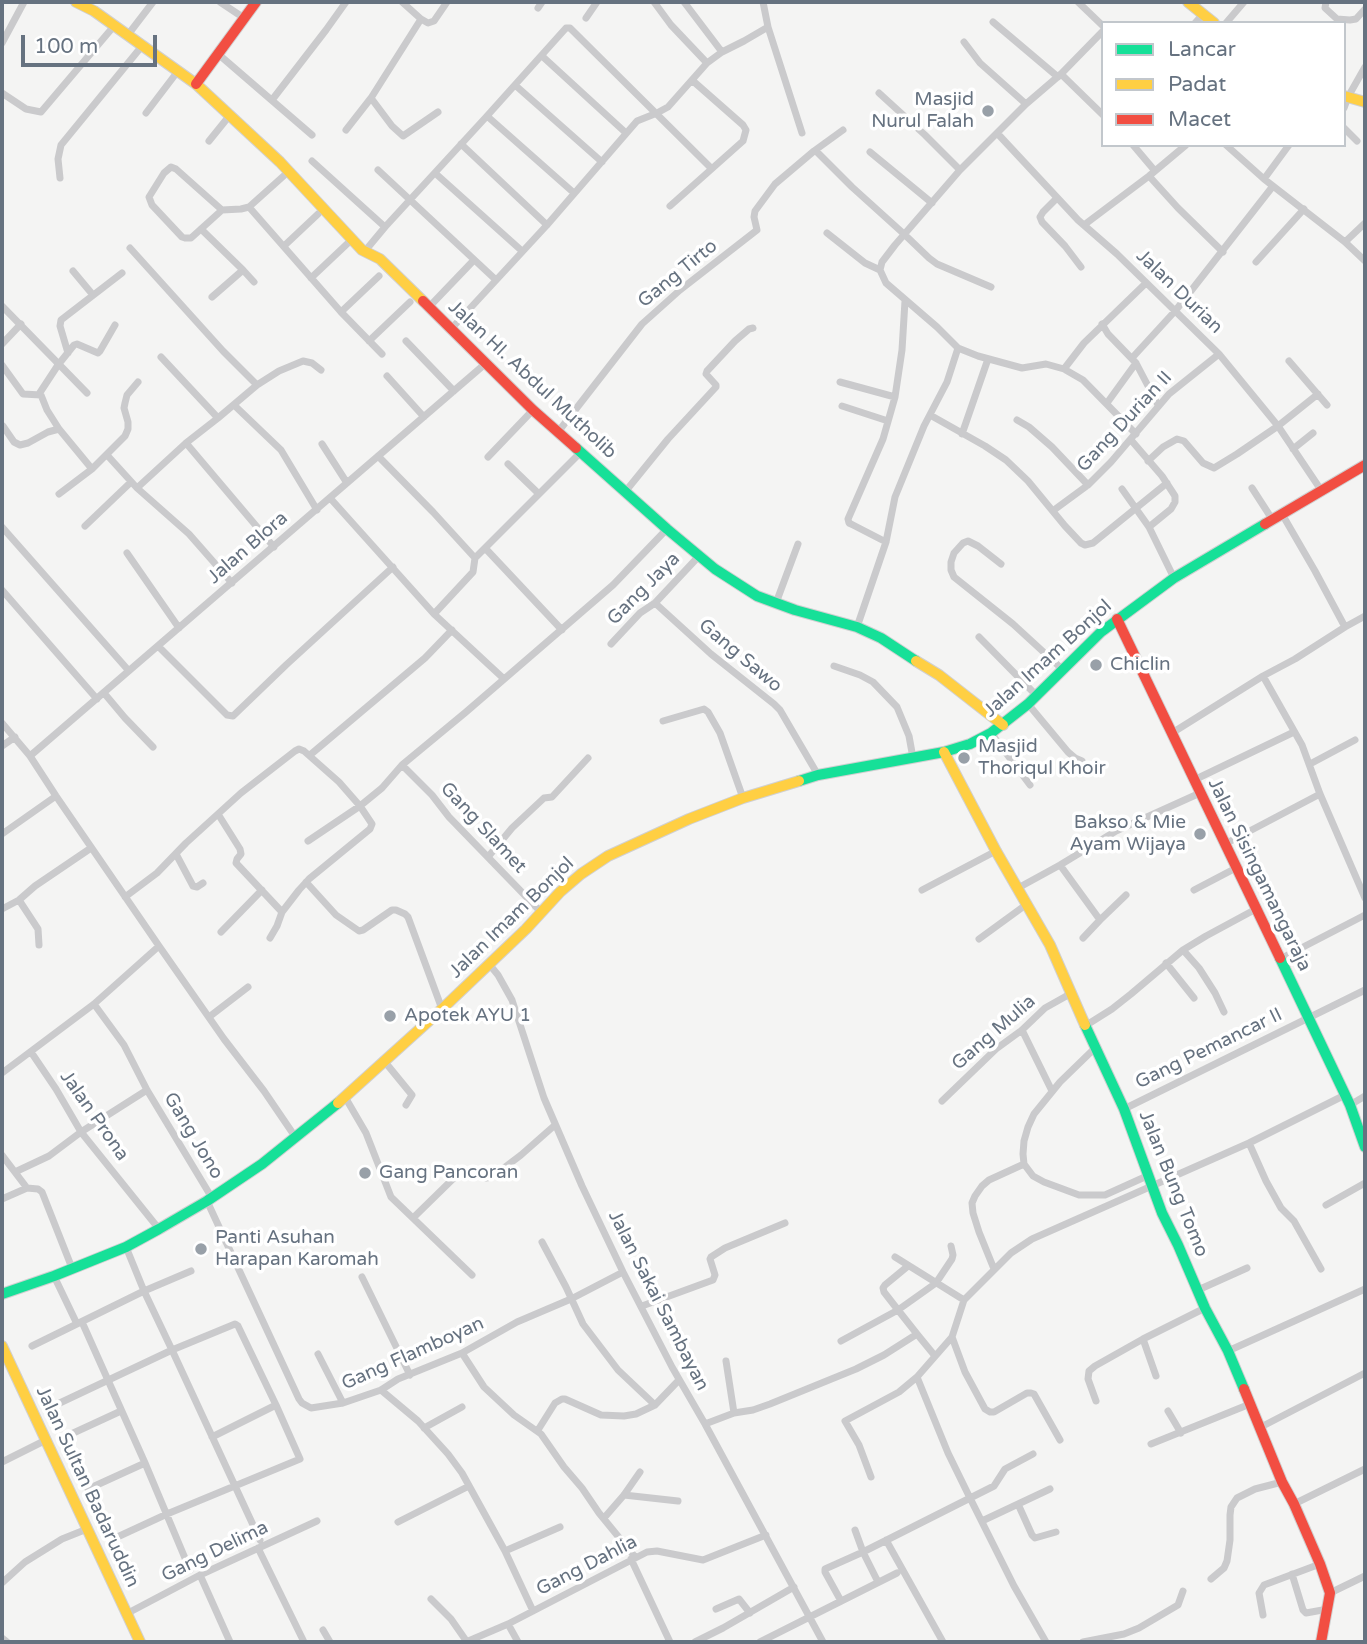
<!DOCTYPE html>
<html>
<head>
<meta charset="utf-8">
<style>
  body { margin:0 }
  #map { position:relative; width:1367px; height:1644px; overflow:hidden; background:#f4f4f3; font-family:"Varela Round",sans-serif }
  canvas { display:block }
  .frame { position:absolute; inset:0; border:4px solid #667280; pointer-events:none }
  .legend { position:absolute; left:1101px; top:21px; width:245px; height:126px; box-sizing:border-box; background:#fff; border:2px solid #c2c7cc; margin:0; padding:9px 12px; list-style:none; font-size:21px; color:#667280 }
  .legend li { display:flex; align-items:center; gap:14px; height:35px }
  .legend b { width:35px; border:2px solid #c2c7cc }
  .scale { position:absolute; left:21px; top:35px; width:136px; height:32px; box-sizing:border-box; border:4px solid #667280; border-top:0; padding-left:9px; font-size:21px; line-height:24px; white-space:nowrap; color:#667280; -webkit-text-stroke:5px #fff; paint-order:stroke }
</style>
</head>
<body>
<div id="map">
<canvas width="1367" height="1644"></canvas>
<div class="frame"></div>
<ul class="legend">
<li><b style="height:9px;background:#16e098"></b>Lancar</li>
<li><b style="height:9px;background:#ffcf43"></b>Padat</li>
<li><b style="height:9px;background:#f24e42"></b>Macet</li>
</ul>
<div class="scale">100 m</div>
</div>
<script>
const ctx = document.querySelector('canvas').getContext('2d');
ctx.lineJoin = 'round';
const shape = rows => new Path2D(rows.map(r => 'M' + r).join(''));
function trace(path, color, width, dash) { ctx.strokeStyle = color; ctx.lineWidth = width; ctx.lineCap = dash ? 'butt' : 'round'; ctx.setLineDash(dash || []); ctx.stroke(path); }
function label(font, color, halo, rows, align = 'center') {
  ctx.font = font + ' "Varela Round",sans-serif'; ctx.lineWidth = 7; ctx.setLineDash([]); ctx.textBaseline = 'middle'; ctx.strokeStyle = halo; ctx.fillStyle = color; for (const [text, x, y, turn = 0] of rows) {
    ctx.save(); ctx.translate(x, y); ctx.rotate((+turn || 0) * Math.PI / 180); ctx.textAlign = isNaN(turn) ? turn : align; if (halo) ctx.strokeText(text, 0, 0); ctx.fillText(text, 0, 0); ctx.restore();
  }
}
const fast = shape([
  [576,448,667,529,715,569,757,596,795,610,857,627,881,638,916,661],
  [799,781,818,775,944,752,970,744,991,733,1028,704,1101,632,1174,578,1265,524],
  [1280,958,1350,1105,1365,1147],
  [1085,1025,1124,1109,1162,1213,1178,1245,1205,1308,1228,1351,1244,1389],
  [2,1294,54,1276,126,1247,159,1229,207,1201,262,1164,338,1103]
]);
const slow = shape([
  [76,2,94,11,196,84,280,162,362,250,380,259,423,301],
  [1188,2,1214,23],
  [1344,96,1365,102],
  [916,661,939,675,1003,725],
  [944,752,996,851,1050,945,1085,1025],
  [338,1103,442,1009,526,929,560,892,581,874,608,856,689,819,743,798,799,781],
  [2,1346,140,1642]
]);
const jam = shape([
  [196,84,256,2],
  [423,301,533,410,576,448],
  [1265,524,1365,465],
  [1117,619,1280,958],
  [1244,1389,1282,1482,1294,1504,1320,1564,1330,1593,1321,1642]
]);
trace(fast, '#d0d0d1', 12);
trace(slow, '#d0d0d1', 12);
trace(jam, '#d0d0d1', 12);
trace(shape([
  [220,2,244,18],
  [402,2,421,19,428,23,434,21,447,2],
  [654,2,671,25,707,63],
  [684,2,722,52],
  [1078,2,1103,26],
  [1326,2,1325,8,1337,19],
  [538,8,542,2],
  [586,18,597,2],
  [1337,19,1350,20,1356,19,1365,9],
  [993,22,1058,77],
  [1195,23,1203,14],
  [1226,23,1244,2],
  [768,27,802,133],
  [127,36,153,2],
  [964,42,980,63,1026,104],
  [2,43,24,2],
  [217,53,312,135],
  [542,56,626,133],
  [1061,74,1103,115],
  [515,85,602,162],
  [2,93,26,109,41,112,114,26],
  [879,93,925,135,960,170],
  [371,98,392,126,403,136,438,112],
  [272,100,326,30,346,2],
  [1344,108,1348,97,1365,67],
  [146,113,178,71],
  [487,116,574,193],
  [1344,128,1357,141],
  [346,130,371,98,421,19],
  [997,133,1078,220,1117,254,1219,354,1278,426,1321,490],
  [209,141,230,115],
  [461,144,547,225],
  [1133,145,1155,171],
  [1226,145,1264,179,1345,242,1365,261],
  [816,151,852,187,904,234,929,258,937,264,991,287],
  [870,152,932,203],
  [312,161,385,227],
  [378,170,496,280],
  [435,173,522,251],
  [1149,176,1178,208,1223,252],
  [60,178,58,159,61,145,142,46],
  [1264,179,1289,145],
  [1056,199,1043,212,1040,217,1042,222,1065,246,1081,267],
  [670,206,743,141,746,130,743,125,693,81],
  [249,207,341,312,382,354],
  [222,210,191,238,185,238,182,237,152,205,149,197,164,173,171,167,176,169,222,210,241,209,249,207,288,172],
  [1084,225,1149,176,1186,145],
  [201,229,243,270,212,297],
  [827,233,865,263,880,270],
  [1345,242,1365,223],
  [284,246,318,214],
  [130,248,223,351,257,385,218,418,186,443,137,488],
  [365,251,385,227,487,116,566,28,570,28,711,168],
  [1256,262,1304,209],
  [243,270,254,282],
  [73,271,93,295],
  [311,278,347,244],
  [2,306,87,393],
  [429,307,474,260],
  [341,312,379,276],
  [1102,324,1108,334,1136,363,1158,405],
  [451,329,547,225,637,121,657,113,668,107,707,63,722,52,744,41,768,27,763,2],
  [369,341,410,302],
  [406,341,454,391],
  [2,344,21,324],
  [958,348,978,356,1022,368,1046,364,1064,369,1083,380,1136,434],
  [68,353,60,326,61,320,122,273],
  [161,357,218,418],
  [1132,358,1176,310,1273,186],
  [1289,361,1327,405],
  [2,365,23,394,41,395,47,410,59,429,92,469,125,436,128,429,128,422,124,408,125,403,127,395,138,382],
  [1064,369,1084,343,1146,283],
  [387,376,424,417],
  [840,382,895,397],
  [257,385,279,371,303,361,312,363,321,370],
  [39,394,58,365,74,345,77,344,98,353,100,351,115,325],
  [1107,403,1136,363],
  [234,405,281,450,317,510],
  [842,406,888,421],
  [930,415,985,446,1006,460,1028,481,1065,526,1081,543,1085,545,1093,543,1167,483],
  [1017,420,1029,427,1052,447,1088,485],
  [3,426,14,442,20,445,28,443,48,432,59,429],
  [558,432,642,324,680,290,757,230,754,217,755,211,775,184,814,151,843,130],
  [962,434,988,359],
  [1131,440,1162,476,1175,496,1175,502,1171,509,1149,527],
  [186,443,274,547],
  [322,444,347,483],
  [1293,449,1313,433],
  [107,455,137,488,189,534,232,583],
  [378,456,433,512,475,558],
  [488,457,533,410],
  [1148,461,1163,447,1177,439,1184,441,1203,463,1214,468,1237,454,1278,426,1318,394],
  [508,464,539,494],
  [1252,488,1272,519],
  [1122,489,1149,527,1174,578],
  [625,492,668,439,716,387,716,385,706,374,707,371,735,341,749,329,753,328],
  [59,494,92,469],
  [330,498,434,614,503,678],
  [1054,510,1088,485,1111,462,1169,394,1219,354],
  [1282,514,1315,571,1345,627],
  [85,526,131,482],
  [2,527,129,671],
  [886,542,853,525,849,523,848,519,883,439,895,397,902,350,905,301],
  [485,548,562,630],
  [127,553,179,628],
  [1001,564,978,546,968,541,963,543,954,553,951,562,951,570,954,577,1013,624,1062,669],
  [2,590,97,699],
  [655,603,711,654,774,704,780,710,818,775],
  [776,603,798,544],
  [434,614,473,572,475,558,581,452],
  [857,627,886,542,895,497,924,426,947,382,958,348,937,327,886,283,880,270,882,262,895,245,960,170,1026,104,1061,74,1103,31],
  [979,637,1036,695],
  [611,644,640,613,655,603,699,556],
  [158,646,227,715,233,716,286,665,393,567],
  [834,666,860,675,873,682,897,707,909,736,913,758],
  [1263,676,1302,745,1320,794,1365,898],
  [104,693,125,718,153,747],
  [1028,704,1068,752,1075,758,1082,761],
  [663,721,704,709,708,712,720,733,743,798],
  [2,723,30,756,56,796,159,946,224,1039,264,1091,296,1138],
  [991,733,1030,785],
  [1172,733,1263,676,1295,659,1345,627,1365,616],
  [2,746,15,737],
  [310,755,425,658,452,630],
  [30,756,485,364],
  [1310,764,1355,740],
  [402,765,432,795,449,817,541,912],
  [1194,780,1294,732],
  [218,814,240,849,241,854,237,859,236,863,282,912],
  [2,834,56,796],
  [308,841,360,806,382,788,402,765,466,712,613,585,667,529],
  [1225,844,1320,794],
  [176,854,193,886,197,887,203,883],
  [488,857,512,828,544,798,552,797,588,758],
  [1060,865,1100,920,1126,895],
  [306,882,336,915,359,931,363,930,392,910,396,910,405,914,408,917,442,1009],
  [1018,888,1060,865,1116,831,1200,793],
  [922,890,996,851],
  [1194,890,1236,868],
  [125,897,157,873,186,843,241,793,295,751,299,749,304,751,339,782,360,806,372,824,370,829,309,879,299,890,282,912,277,926,270,938],
  [19,900,38,929,39,945],
  [2,909,19,900,35,886,91,848],
  [221,932,262,890],
  [1083,938,1100,920],
  [979,939,1027,904],
  [1183,950,1199,968,1215,993,1224,1012],
  [1280,959,1365,915],
  [1166,963,1194,998],
  [489,964,498,975,512,1000,544,1098,582,1186,623,1272,672,1367,705,1424,823,1642],
  [94,1004,124,1045,147,1090,212,1198],
  [209,1017,248,987],
  [1085,1026,1112,1009,1131,994,1183,950,1206,936,1256,909],
  [1022,1030,1052,1091],
  [1095,1048,1060,1082,1034,1114,1028,1127,1024,1141,1023,1154,1024,1164,1033,1176,1044,1182,1079,1195,1105,1195,1147,1176],
  [31,1052,56,1089,81,1132,159,1229],
  [385,1062,412,1095,406,1105],
  [2,1073,94,1004,159,946],
  [345,1097,366,1133,391,1197,472,1275],
  [942,1101,996,1049,1022,1030,1045,1008,1070,994],
  [1350,1105,1365,1096],
  [1124,1109,1365,990],
  [1249,1143,1266,1181,1281,1208,1294,1221,1321,1269],
  [2,1155,27,1188,38,1189,42,1192,72,1268],
  [15,1172,49,1156,81,1132,147,1090],
  [2,1199,27,1188],
  [207,1201,299,1399,302,1403,311,1408,343,1403,381,1390,398,1379,462,1353,517,1322,571,1299,623,1272],
  [1326,1205,1365,1183],
  [413,1218,459,1173,465,1171,486,1178,492,1177,521,1155,555,1125],
  [542,1242,566,1287,583,1324,618,1370,655,1405],
  [126,1247,144,1291,191,1271],
  [895,1257,964,1300,952,1337,917,1377,948,1453,970,1498,1014,1586,1046,1642],
  [908,1266,885,1285,883,1288,884,1292,898,1310,936,1283,952,1259,953,1255,951,1246],
  [994,1269,979,1232,973,1213,972,1203,975,1196,982,1186,989,1180,1024,1164],
  [54,1276,77,1324],
  [362,1277,410,1375],
  [1198,1290,1247,1268],
  [964,1300,1011,1253,1032,1239,1249,1143,1345,1095],
  [642,1306,713,1280,715,1275,710,1259,711,1257,725,1248,785,1223],
  [82,1322,145,1463,190,1570],
  [952,1337,965,1372,985,1409,990,1412,994,1412,1027,1393,1031,1393,1034,1394,1060,1440],
  [1143,1339,1156,1376],
  [841,1341,898,1310,917,1334],
  [32,1346,144,1291,172,1350,235,1324,238,1326,276,1405,300,1459,167,1514,113,1539],
  [1228,1351,1365,1289],
  [462,1353,484,1387,514,1415,541,1434,564,1467,582,1488,599,1513,635,1557],
  [318,1354,343,1403],
  [726,1361,734,1413],
  [381,1390,418,1421,448,1454,462,1473,505,1551,533,1611],
  [1096,1401,1088,1379,1089,1371,1095,1366,1143,1339,1205,1308],
  [47,1409,172,1350,260,1540],
  [1168,1411,1181,1433],
  [705,1424,734,1413,753,1410,770,1404,856,1369,884,1355,917,1334,935,1356],
  [1261,1427,1365,1373],
  [424,1428,462,1407],
  [538,1430,555,1403,562,1399,565,1399,601,1415,624,1416,636,1414,655,1405,679,1380],
  [69,1435,121,1411],
  [212,1437,276,1405],
  [1151,1444,1250,1404],
  [2,1462,46,1440],
  [871,1477,859,1445,845,1421,899,1392,917,1377],
  [88,1489,145,1463],
  [624,1495,678,1501],
  [1018,1504,1032,1535,1035,1538,1056,1532],
  [1294,1504,1365,1469],
  [604,1518,624,1495,640,1472],
  [982,1521,1050,1489],
  [398,1522,469,1486],
  [886,1540,943,1642],
  [258,1548,304,1642],
  [505,1551,560,1527],
  [631,1559,670,1642],
  [1292,1574,1303,1610,1306,1613,1328,1609],
  [200,1575,230,1642],
  [1211,1579,1224,1568,1227,1561,1230,1540,1230,1515,1231,1507,1237,1498,1255,1489,1282,1482],
  [878,1582,863,1552,994,1486,1005,1469,1033,1454],
  [2,1583,25,1562,62,1539,87,1529],
  [1330,1593,1365,1576],
  [431,1599,451,1619,467,1642],
  [841,1601,825,1572,825,1569,863,1552,855,1530],
  [716,1609,739,1599,750,1613],
  [128,1613,200,1575,317,1521],
  [1263,1615,1259,1593,1264,1585,1320,1564],
  [508,1624,518,1642],
  [323,1630,330,1642],
  [2,1638,7,1642],
  [466,1642,508,1624,647,1552,657,1551,703,1560,766,1535],
  [695,1642,723,1628,794,1587],
  [760,1642,897,1573],
  [1083,1642,1124,1634,1139,1628,1178,1605,1183,1591]
]), '#cacacc', 7);
trace(fast, '#16e098', 10);
trace(slow, '#ffcf43', 10);
trace(jam, '#f24e42', 10);
for (const [x, y, r, color] of [
  [988,111,7,"#98a0a8"],
  [1096,665,7,"#98a0a8"],
  [964,758,7,"#98a0a8"],
  [1200,834,7,"#98a0a8"],
  [390,1016,7,"#98a0a8"],
  [365,1173,7,"#98a0a8"],
  [201,1249,7,"#98a0a8"]
]) { const dot = new Path2D(); dot.arc(x, y, r, 0, 2 * Math.PI); ctx.fillStyle = color; ctx.fill(dot); trace(dot, '#fff', 2.5); }
label('19px', '#667280', '#fff', [
  ["Masjid",974,100,"right"],
  ["Nurul Falah",974,122,"right"],
  ["Chiclin",1110,665],
  ["Masjid",978,747],
  ["Thoriqul Khoir",978,769],
  ["Bakso & Mie",1186,823,"right"],
  ["Ayam Wijaya",1186,845,"right"],
  ["Apotek AYU 1",404,1016],
  ["Gang Pancoran",379,1173],
  ["Panti Asuhan",215,1238],
  ["Harapan Karomah",215,1260]
], 'left');
label('19px', '#667280', '#fff', [
  ["Gang Tirto",678,274,-39],
  ["Jalan Durian",1179,292,44],
  ["Jalan HI. Abdul Mutholib",532,380,43],
  ["Gang Durian II",1125,422,-47],
  ["Jalan Blora",248,548,-41],
  ["Gang Jaya",644,589,-45],
  ["Gang Sawo",740,656,40],
  ["Jalan Imam Bonjol",1048,659,-42],
  ["Gang Slamet",483,828,47],
  ["Jalan Sisingamangaraja",1259,875,64],
  ["Jalan Imam Bonjol",512,918,-44],
  ["Gang Mulia",994,1033,-41],
  ["Gang Pemancar II",1209,1049,-26],
  ["Jalan Prona",94,1116,55],
  ["Gang Jono",193,1136,59],
  ["Jalan Bung Tomo",1173,1184,68],
  ["Jalan Sakai Sambayan",658,1301,63],
  ["Gang Flamboyan",413,1354,-24],
  ["Jalan Sultan Badaruddin",87,1487,65],
  ["Gang Delima",215,1552,-26],
  ["Gang Dahlia",587,1566,-27]
]);
</script>
</body>
</html>
